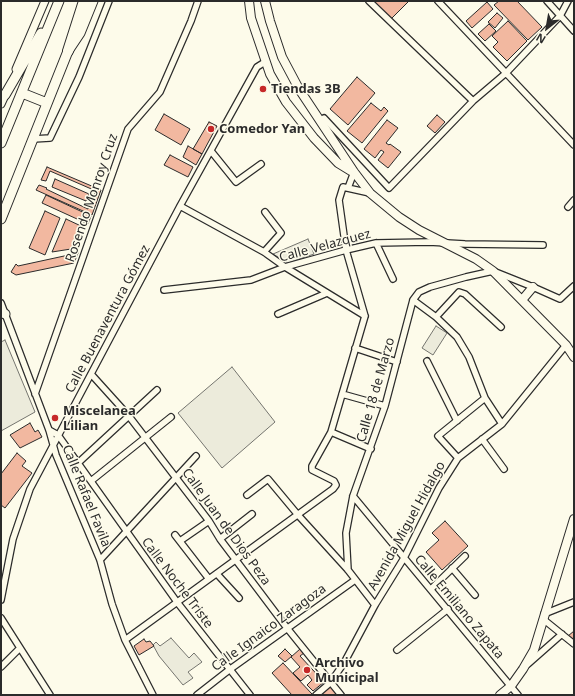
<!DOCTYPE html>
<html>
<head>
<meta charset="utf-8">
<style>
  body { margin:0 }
  #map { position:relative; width:575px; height:696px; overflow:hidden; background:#fdfbea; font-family:"Noto Sans",sans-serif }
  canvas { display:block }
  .frame { position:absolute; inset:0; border:2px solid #2b2b2b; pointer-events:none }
  .north { position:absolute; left:527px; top:8px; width:40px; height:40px; -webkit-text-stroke:3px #fdfbea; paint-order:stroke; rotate:211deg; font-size:11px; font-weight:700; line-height:16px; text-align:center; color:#2b2b2b }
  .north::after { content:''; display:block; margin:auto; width:14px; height:18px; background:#2b2b2b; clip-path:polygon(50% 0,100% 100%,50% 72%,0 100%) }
</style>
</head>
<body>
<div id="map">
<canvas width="575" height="696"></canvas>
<div class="frame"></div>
<div class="north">N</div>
</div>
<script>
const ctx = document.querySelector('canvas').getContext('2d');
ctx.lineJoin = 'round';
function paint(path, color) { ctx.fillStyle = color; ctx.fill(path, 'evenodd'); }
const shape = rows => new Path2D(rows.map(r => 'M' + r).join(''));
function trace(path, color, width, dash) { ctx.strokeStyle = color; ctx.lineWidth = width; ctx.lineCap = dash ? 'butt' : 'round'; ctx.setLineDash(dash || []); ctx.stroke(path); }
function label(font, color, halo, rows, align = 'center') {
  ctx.font = font + ' "Noto Sans",sans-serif'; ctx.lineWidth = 3; ctx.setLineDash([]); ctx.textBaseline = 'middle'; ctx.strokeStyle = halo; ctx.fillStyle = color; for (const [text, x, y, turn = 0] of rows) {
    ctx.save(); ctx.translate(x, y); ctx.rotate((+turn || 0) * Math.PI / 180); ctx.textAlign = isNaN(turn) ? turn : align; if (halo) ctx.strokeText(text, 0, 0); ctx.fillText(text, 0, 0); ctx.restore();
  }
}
const green = shape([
  [308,239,314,254,288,263,273,254,308,239],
  [436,326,447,333,433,355,422,348,436,326],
  [5,340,35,412,1,431,1,342,5,340],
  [232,367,275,422,222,468,178,413,232,367],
  [171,638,189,658,194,653,202,662,188,672,193,678,183,685,159,656,153,645,156,642,160,646,171,638]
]);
paint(green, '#ecebdb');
trace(green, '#74746e', 1);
const building = shape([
  [377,1,409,1,391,19,375,3,377,1],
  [499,1,517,1,542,27,528,40,494,5,499,1],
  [487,2,493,9,472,28,466,21,487,2],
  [497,13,503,18,495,28,488,22,497,13],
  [508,21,527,41,507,61,493,47,498,42,492,36,508,21],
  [489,24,496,31,485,41,478,34,489,24],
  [357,77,375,93,348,125,330,109,357,77],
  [371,103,381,111,384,107,388,111,362,143,347,131,371,103],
  [164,114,190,129,181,145,155,130,164,114],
  [437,115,445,122,435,133,427,126,437,115],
  [387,120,398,128,386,143,389,145,390,144,401,152,388,168,378,160,384,152,381,150,375,158,364,149,387,120],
  [209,122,217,126,202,154,193,149,209,122],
  [188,146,202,154,196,165,183,157,188,146],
  [170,155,193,167,188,177,164,165,170,155],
  [47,167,101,190,92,215,36,190,39,185,47,188,46,189,88,209,96,191,50,171,46,181,41,180,47,167],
  [55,179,89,194,86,201,52,187,55,179],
  [46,195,91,216,88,224,42,203,46,195],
  [45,211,60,218,45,255,29,248,45,211],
  [66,219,81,226,71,249,52,252,66,219],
  [78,253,74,263,16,275,11,272,16,264,18,266,78,253],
  [30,423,35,432,38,430,42,437,20,448,10,435,30,423],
  [17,453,26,461,22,466,32,473,5,508,1,505,1,474,17,453],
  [445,521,468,546,442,570,426,552,439,540,432,533,445,521],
  [574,631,574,642,568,636,574,631],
  [144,639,146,642,150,641,154,646,139,655,134,646,144,639],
  [285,649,292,656,285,662,278,656,285,649],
  [300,649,304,653,300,656,324,682,313,691,307,685,312,680,308,675,301,681,293,673,300,667,291,657,300,649],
  [283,663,312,694,311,695,292,695,272,673,283,663],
  [329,686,338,695,319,695,329,686]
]);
paint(building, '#f2b8a0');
trace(building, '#2b2b2b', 1);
const minor = shape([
  [369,1,473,101],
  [438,1,574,145],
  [547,1,574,31],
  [320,121,324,118,389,188,473,101,506,73,560,16,568,1],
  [33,139,50,138,79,77,109,1],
  [211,151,236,182,261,164],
  [348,188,354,172],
  [180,206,264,252,285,267,365,316],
  [568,207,574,200],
  [376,243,393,279],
  [264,252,281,233,265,212],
  [164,290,251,280,285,267,346,250,376,243,429,242,465,244,543,245],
  [413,300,436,317,457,337,469,357,485,398,502,424],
  [1,303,49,430,56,455,100,560,112,604,125,640,153,695],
  [278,314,327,293],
  [365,316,346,250,339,200,343,187,370,193],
  [436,317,459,292,465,294,501,327],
  [355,348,397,362],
  [427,361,457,421],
  [91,374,128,415,209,521,220,539,287,628,341,695],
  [35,394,128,129,160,92,191,21,198,1],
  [342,394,385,406],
  [49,430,58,435,177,602,250,695],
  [331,432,371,449],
  [482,439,504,469],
  [458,458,438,436,485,398],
  [78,463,157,390],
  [91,481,171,417],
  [247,495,268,479,298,515,348,570,375,605],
  [353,496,518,695],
  [175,535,209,579],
  [220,539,252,514],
  [180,541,209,521],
  [100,560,196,456],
  [452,568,475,595],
  [348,570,346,533,353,496,385,406,413,300,419,292,430,287,466,277,493,271,533,287,560,299,574,286],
  [217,574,239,598],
  [431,589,465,556],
  [1,600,13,539,30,489,180,206,257,67,265,62],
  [544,614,574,602],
  [1,618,50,695],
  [543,619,574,644],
  [125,640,333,489,336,485,334,481,312,470,312,466,331,432,365,316],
  [397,650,448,609],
  [528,664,562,634],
  [1,667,20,648],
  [197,695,229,670,355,580],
  [316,695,330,683,344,663,375,605,404,558,439,488,458,458,502,424,566,345]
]);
const tertiary = shape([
  [16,69,45,1],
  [1,104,7,91]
]);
const secondary = shape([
  [249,1,251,18,270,74,286,102,314,138,338,163,351,171],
  [265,1,270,21,282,57,299,89,354,172,370,193,399,217,419,230,476,259,493,271,566,345,574,357],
  [522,300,533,287],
  [500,695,511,686,523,669,534,650,574,519]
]);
const primary = shape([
  [22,93,47,103],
  [5,95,41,33],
  [1,143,59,1],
  [1,219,68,51,80,33,93,1],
  [1,312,5,314]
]);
const motorway = shape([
  [68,51,84,1]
]);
trace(minor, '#2b2b2b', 8);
trace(tertiary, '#2b2b2b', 9);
trace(secondary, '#2b2b2b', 10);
trace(primary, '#2b2b2b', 11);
trace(motorway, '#2b2b2b', 12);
trace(minor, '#fdfbea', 5.5);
trace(tertiary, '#fdfbea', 7);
trace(secondary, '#fdfbea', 8);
trace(primary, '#fdfbea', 9);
trace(motorway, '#fdfbea', 10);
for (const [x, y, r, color] of [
  [263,89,4,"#c62828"],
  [211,129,4,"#c62828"],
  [55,418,4,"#c62828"],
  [307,670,4,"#c62828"]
]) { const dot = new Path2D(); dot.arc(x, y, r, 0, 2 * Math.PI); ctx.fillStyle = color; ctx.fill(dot); trace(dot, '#fdfbea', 1.5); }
label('bold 13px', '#2b2b2b', '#fdfbea', [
  ["Tiendas 3B",271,89],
  ["Comedor Yan",219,129],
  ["Miscelanea",63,411],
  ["Lilian",63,426],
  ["Archivo",315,663],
  ["Municipal",315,678]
], 'left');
label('13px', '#2b2b2b', '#fdfbea', [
  ["Rosendo Monroy Cruz",92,198,-71],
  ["Calle Velazquez",325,246,-15],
  ["Calle Buenaventura Gómez",108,319,-62],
  ["Calle 18 de Marzo",376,390,-74],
  ["Calle Rafael Favila",86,496,68],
  ["Avenida Miguel Hidalgo",407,526,-61],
  ["Calle Juan de Dios Peza",226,527,54],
  ["Calle Noche Triste",177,583,53],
  ["Calle Emiliano Zapata",459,607,50],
  ["Calle Ignaico Zaragoza",269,628,-36]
]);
</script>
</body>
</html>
